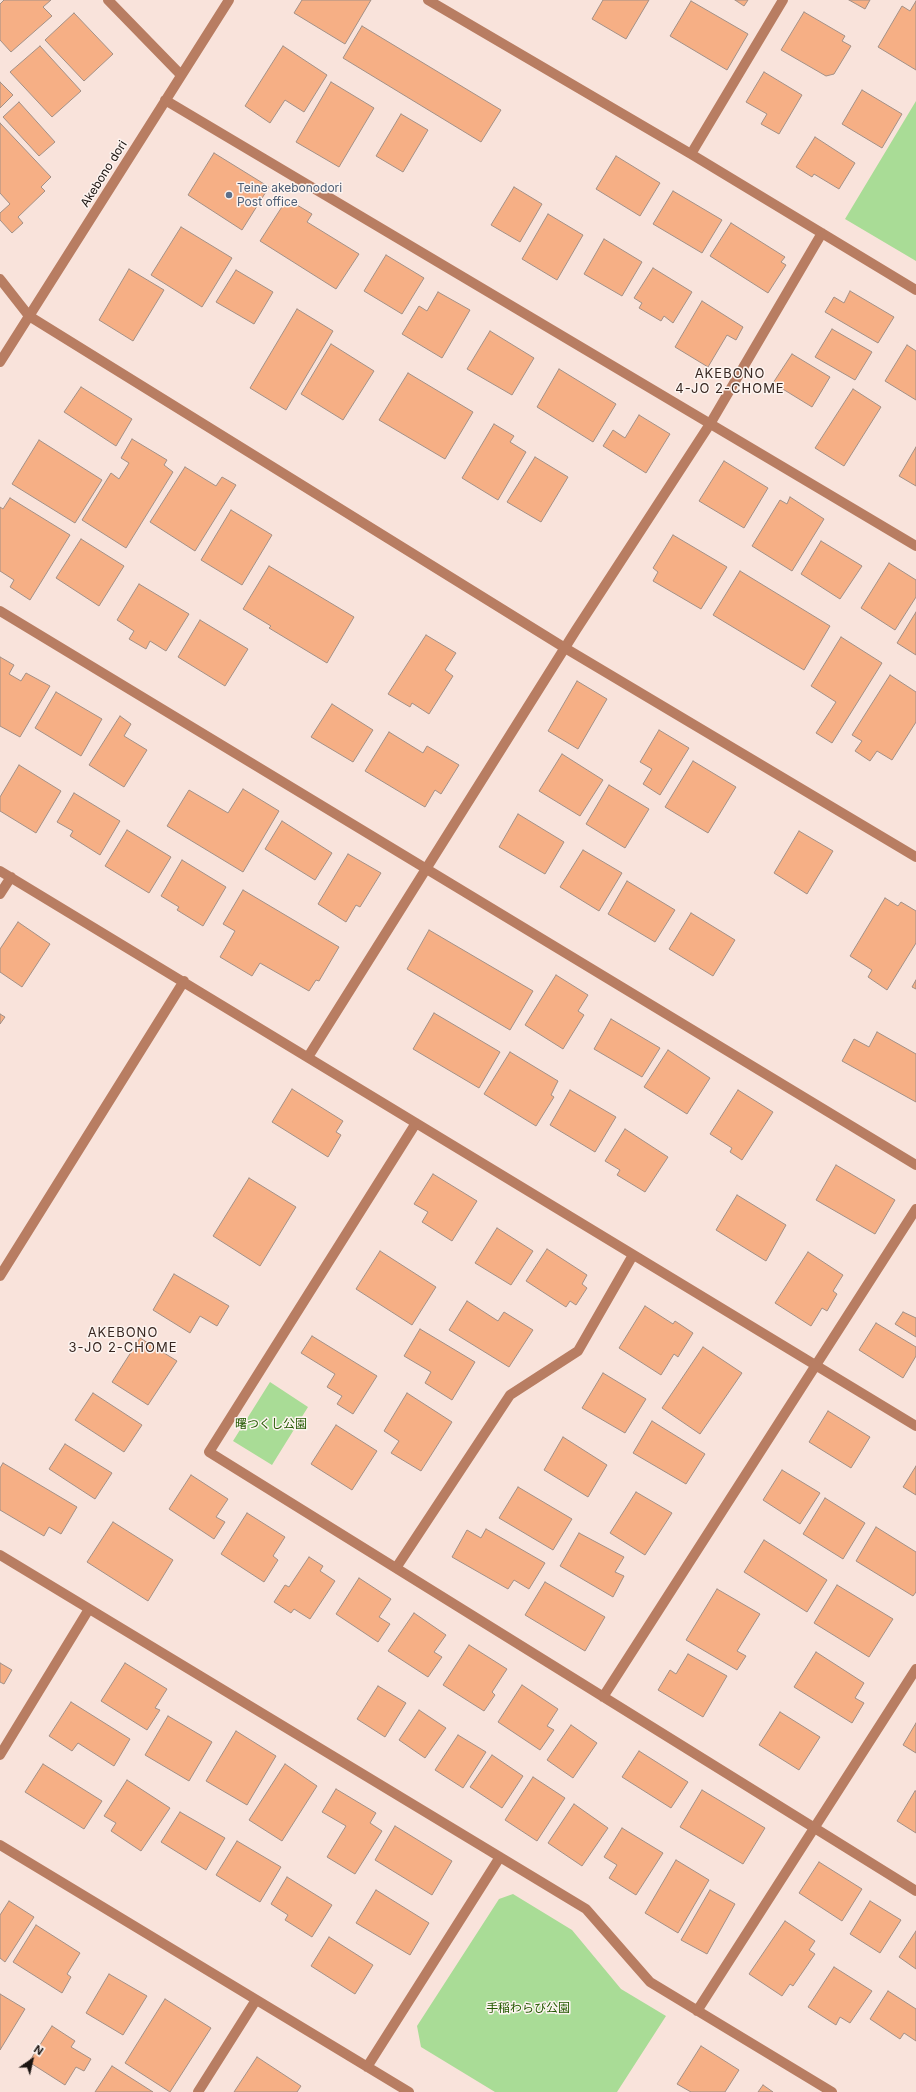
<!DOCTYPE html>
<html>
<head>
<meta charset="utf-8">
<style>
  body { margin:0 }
  #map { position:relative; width:916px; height:2092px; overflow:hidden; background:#f9e3db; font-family:Inter,sans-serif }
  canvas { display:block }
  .north { position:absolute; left:12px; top:2040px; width:40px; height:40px; -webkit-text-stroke:3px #fdf4f0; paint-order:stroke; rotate:34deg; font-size:11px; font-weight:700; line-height:16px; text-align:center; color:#1b1411 }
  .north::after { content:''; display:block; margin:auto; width:14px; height:18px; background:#1b1411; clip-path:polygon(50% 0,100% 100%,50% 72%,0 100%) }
</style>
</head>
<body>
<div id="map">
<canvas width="916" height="2092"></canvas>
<div class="north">N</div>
</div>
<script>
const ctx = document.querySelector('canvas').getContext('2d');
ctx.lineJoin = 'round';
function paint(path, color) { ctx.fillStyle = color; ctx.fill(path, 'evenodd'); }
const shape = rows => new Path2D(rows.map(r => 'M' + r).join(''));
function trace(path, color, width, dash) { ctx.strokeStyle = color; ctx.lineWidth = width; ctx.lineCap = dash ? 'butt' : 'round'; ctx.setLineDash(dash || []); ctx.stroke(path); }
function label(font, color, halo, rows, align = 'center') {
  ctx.font = font + ' Inter,"Noto Sans JP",sans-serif'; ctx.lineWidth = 3; ctx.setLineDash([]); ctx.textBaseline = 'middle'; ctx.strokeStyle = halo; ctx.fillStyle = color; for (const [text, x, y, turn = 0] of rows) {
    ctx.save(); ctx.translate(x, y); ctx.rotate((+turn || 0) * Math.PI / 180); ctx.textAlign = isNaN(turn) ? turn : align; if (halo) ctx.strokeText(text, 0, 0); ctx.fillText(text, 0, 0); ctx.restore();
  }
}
paint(shape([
  [916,101,916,261,845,219],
  [270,1382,308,1407,272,1465,233,1441],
  [513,1894,572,1930,621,1989,666,2016,617,2092,495,2092,421,2047,417,2026,499,1899]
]), '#a9dc96');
const building = shape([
  [4,0,51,0,43,7,52,16,11,52,0,40,0,4,4,0],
  [302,0,371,0,345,44,294,13,302,0],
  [603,0,649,0,626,39,592,19,603,0],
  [735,0,748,0,744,6,735,0],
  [849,0,870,0,865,9,849,0],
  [691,1,748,34,727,70,670,36,691,1],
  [916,1,916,70,878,47,902,6,910,11,916,1],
  [804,12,845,36,842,41,851,46,834,74,826,76,781,50,804,12],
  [74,13,113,54,84,81,45,40,74,13],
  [362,26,501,110,481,142,343,58,362,26],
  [40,46,81,91,52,117,10,72,40,46],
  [283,46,327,75,304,112,285,100,270,123,245,106,283,46],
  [764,72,802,95,779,134,761,124,767,114,746,102,764,72],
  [0,82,13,95,0,108,0,82],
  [331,82,374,108,339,167,296,142,331,82],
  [862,90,902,114,882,148,842,124,862,90],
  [19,102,55,142,39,156,3,117,19,102],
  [401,114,428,130,403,172,376,156,401,114],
  [0,123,51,177,41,187,45,191,18,217,23,223,12,233,0,220,0,213,10,204,0,193,0,123],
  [815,137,855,163,839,189,814,174,812,177,796,167,815,137],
  [214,153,269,187,242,230,188,195,214,153],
  [616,156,660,183,640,216,596,189,616,156],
  [514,187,542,204,520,242,491,225,514,187],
  [673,191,722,220,702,253,653,224,673,191],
  [287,199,312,214,307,222,359,254,336,289,260,241,287,199],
  [548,214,583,235,557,280,522,259,548,214],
  [731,223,785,257,781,262,786,265,768,293,710,256,731,223],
  [181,227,232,258,202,307,151,275,181,227],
  [604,239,642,262,622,296,584,274,604,239],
  [386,255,424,278,402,314,364,291,386,255],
  [653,268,692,292,673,323,664,316,661,321,639,308,642,303,634,298,653,268],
  [129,269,164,290,133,341,99,320,129,269],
  [236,270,273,292,254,324,216,302,236,270],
  [850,291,894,317,878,343,825,312,834,297,844,303,850,291],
  [438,292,470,310,442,358,402,334,419,306,427,311,438,292],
  [702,301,743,327,736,340,727,335,708,367,675,347,702,301],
  [297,309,333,331,286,410,250,388,297,309],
  [832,329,872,352,855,380,815,357,832,329],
  [490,331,534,358,512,395,467,369,490,331],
  [331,344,374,371,343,420,301,394,331,344],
  [907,345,916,351,916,400,885,381,907,345],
  [792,354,830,377,812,407,773,383,792,354],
  [559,369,616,404,593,442,537,407,559,369],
  [408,373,473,412,445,459,379,420,408,373],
  [81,387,132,419,116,446,64,412,81,387],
  [853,389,881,407,844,466,815,448,853,389],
  [639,415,670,434,646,473,603,446,613,430,625,438,639,415],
  [494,424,514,436,510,442,526,452,498,500,462,478,494,424],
  [132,439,167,460,164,465,173,472,126,548,82,520,111,473,119,479,129,463,121,458,132,439],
  [39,440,102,480,75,523,12,484,39,440],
  [916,447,916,486,899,476,916,447],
  [535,457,568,477,541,522,507,502,535,457],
  [724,461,768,488,744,528,699,501,724,461],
  [185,467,216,486,222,477,236,485,195,551,150,522,185,467],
  [790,497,824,519,792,571,752,546,780,500,787,504,790,497],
  [10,498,70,535,30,600,10,587,14,580,0,571,0,507,3,509,10,498],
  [231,510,272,535,242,585,201,560,231,510],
  [673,535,727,567,701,609,653,581,658,572,653,568,673,535],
  [81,539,124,566,99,606,56,578,81,539],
  [821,541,862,566,840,599,801,574,821,541],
  [889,563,916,580,916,597,895,630,861,608,889,563],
  [269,566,354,617,327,663,269,628,271,626,243,609,269,566],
  [740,571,830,626,804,670,713,615,740,571],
  [139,584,189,614,166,651,150,641,146,649,129,639,134,631,117,620,139,584],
  [916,612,916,655,897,643,916,612],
  [200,620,248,649,225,686,178,657,200,620],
  [426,635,456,653,445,670,453,676,429,714,412,703,410,707,388,694,426,635],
  [841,637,882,663,832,743,816,733,836,702,811,686,841,637],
  [0,657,14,665,9,674,21,681,26,673,50,686,20,737,0,726,0,657],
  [890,675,916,692,916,722,892,760,877,751,870,761,855,751,862,741,852,735,890,675],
  [577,681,607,699,578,749,548,731,577,681],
  [56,692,102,719,81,756,35,728,56,692],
  [332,704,373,730,353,762,311,737,332,704],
  [120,716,131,724,124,736,147,750,124,787,89,765,120,716],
  [659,730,689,748,660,795,643,784,652,769,640,762,659,730],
  [389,732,423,753,427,746,459,765,441,794,435,790,425,807,365,771,389,732],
  [562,754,603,780,580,816,539,791,562,754],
  [693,761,736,787,708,833,665,807,693,761],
  [19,765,61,791,36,833,0,811,0,797,19,765],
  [609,785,649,809,625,848,586,824,609,785],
  [243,789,279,811,243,872,167,826,189,790,228,813,243,789],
  [74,793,120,821,100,855,70,836,73,831,57,822,74,793],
  [518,814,564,842,545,874,499,847,518,814],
  [282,821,332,853,315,880,265,849,282,821],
  [127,830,171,857,149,893,105,866,127,830],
  [799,831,833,851,807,894,774,873,799,831],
  [583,850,622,873,599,911,560,887,583,850],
  [348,854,381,873,360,907,356,905,346,922,318,904,348,854],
  [182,860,226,887,203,926,177,910,179,907,161,896,182,860],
  [627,881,675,910,655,942,608,914,627,881],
  [243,890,339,947,319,981,316,980,309,991,260,963,252,976,220,957,235,931,223,924,243,890],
  [885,898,898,906,901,902,916,911,916,943,887,990,868,977,872,970,850,956,885,898],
  [691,913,735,940,713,976,669,949,691,913],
  [18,922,50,944,22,987,0,972,0,949,18,922],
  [429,930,533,991,510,1030,407,969,429,930],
  [556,975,588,995,578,1011,584,1015,563,1049,525,1025,556,975],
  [916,980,916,989,912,987,916,980],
  [434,1013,500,1052,479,1088,413,1049,434,1013],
  [0,1014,5,1017,0,1024,0,1014],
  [611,1019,660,1048,642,1077,594,1049,611,1019],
  [877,1032,916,1054,916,1102,842,1061,854,1039,869,1047,877,1032],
  [668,1050,710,1078,687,1114,644,1087,668,1050],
  [510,1052,558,1081,551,1095,554,1097,536,1126,484,1094,510,1052],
  [292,1089,343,1121,336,1132,341,1135,328,1157,272,1122,292,1089],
  [570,1090,616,1117,595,1152,550,1125,570,1090],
  [738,1090,773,1112,742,1160,730,1152,732,1148,710,1134,738,1090],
  [625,1129,668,1157,645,1192,617,1175,620,1170,605,1161,625,1129],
  [836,1165,895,1200,875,1234,816,1200,836,1165],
  [433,1174,477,1201,452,1241,422,1222,428,1212,414,1204,433,1174],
  [249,1178,296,1207,260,1266,213,1236,249,1178],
  [737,1195,786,1225,766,1261,716,1230,737,1195],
  [497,1228,533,1251,511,1285,475,1263,497,1228],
  [547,1249,587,1275,582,1284,587,1288,576,1305,570,1301,566,1307,526,1281,547,1249],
  [380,1251,436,1287,412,1325,356,1289,380,1251],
  [808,1252,843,1275,833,1291,837,1294,827,1311,822,1308,811,1326,775,1303,808,1252],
  [174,1274,229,1306,217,1326,200,1316,190,1333,153,1310,174,1274],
  [467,1301,498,1321,504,1312,533,1330,509,1367,449,1330,467,1301],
  [645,1306,673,1324,675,1321,693,1333,678,1357,674,1354,661,1375,619,1348,645,1306],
  [903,1312,916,1318,916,1337,895,1324,903,1312],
  [876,1323,916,1347,916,1356,903,1378,859,1350,876,1323],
  [420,1329,475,1362,452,1400,425,1383,431,1372,404,1356,420,1329],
  [312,1336,377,1376,353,1414,337,1404,342,1396,327,1387,335,1374,301,1353,312,1336],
  [140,1338,177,1361,148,1405,112,1382,140,1338],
  [703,1347,742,1373,700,1434,662,1408,703,1347],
  [603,1373,646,1399,625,1433,582,1408,603,1373],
  [93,1393,142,1425,124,1452,75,1420,93,1393],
  [407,1393,452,1422,421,1471,391,1453,399,1441,384,1431,407,1393],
  [828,1411,870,1437,851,1468,809,1442,828,1411],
  [652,1421,705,1454,686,1484,633,1453,652,1421],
  [336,1425,377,1451,352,1490,311,1464,336,1425],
  [563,1437,607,1465,588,1497,544,1470,563,1437],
  [65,1444,112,1473,95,1499,49,1469,65,1444],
  [3,1463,77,1507,61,1534,49,1527,44,1536,0,1510,0,1468,3,1463],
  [916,1466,916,1495,903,1487,916,1466],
  [782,1470,820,1493,800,1524,763,1500,782,1470],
  [191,1475,228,1499,216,1517,225,1522,214,1539,169,1509,191,1475],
  [518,1487,572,1519,553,1550,499,1518,518,1487],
  [636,1492,672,1513,645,1555,610,1533,636,1492],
  [825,1498,865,1523,843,1559,803,1534,825,1498],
  [247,1513,285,1537,273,1556,278,1560,264,1582,221,1554,247,1513],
  [113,1522,173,1560,148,1601,87,1562,113,1522],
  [876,1527,916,1552,916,1592,913,1596,856,1561,876,1527],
  [486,1529,545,1563,529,1589,514,1580,508,1589,452,1557,467,1530,481,1538,486,1529],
  [579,1533,624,1557,615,1572,624,1576,613,1597,560,1566,579,1533],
  [764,1540,827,1580,807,1612,744,1572,764,1540],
  [309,1557,323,1566,320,1571,335,1581,310,1619,294,1609,291,1613,274,1602,285,1585,289,1587,309,1557],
  [359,1578,391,1599,379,1617,390,1624,378,1642,336,1614,359,1578],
  [545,1582,605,1617,585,1651,525,1615,545,1582],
  [837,1585,893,1619,869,1657,814,1623,837,1585],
  [717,1589,760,1614,737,1651,746,1656,737,1670,686,1640,717,1589],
  [414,1613,446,1635,434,1652,442,1657,428,1677,388,1651,414,1613],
  [469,1645,507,1669,492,1692,495,1695,484,1711,443,1685,469,1645],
  [816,1652,864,1683,855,1698,864,1703,852,1723,794,1687,816,1652],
  [688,1654,727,1676,703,1717,658,1690,670,1670,676,1674,688,1654],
  [0,1663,12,1670,4,1684,0,1682,0,1663],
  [125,1663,167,1689,155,1708,160,1710,147,1730,101,1701,125,1663],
  [522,1685,558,1709,547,1726,554,1730,540,1750,498,1722,522,1685],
  [378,1686,406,1703,385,1737,357,1719,378,1686],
  [71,1702,130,1739,114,1766,78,1743,72,1751,49,1736,71,1702],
  [419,1710,446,1728,425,1758,399,1740,419,1710],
  [780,1712,820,1737,799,1770,759,1745,780,1712],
  [168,1716,212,1742,189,1781,145,1755,168,1716],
  [916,1723,916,1753,903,1745,916,1723],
  [571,1725,597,1743,573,1778,547,1760,571,1725],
  [236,1731,276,1756,247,1805,206,1781,236,1731],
  [458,1735,486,1752,463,1788,435,1770,458,1735],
  [639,1751,688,1782,671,1808,622,1777,639,1751],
  [492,1755,523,1776,502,1808,470,1787,492,1755],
  [43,1764,102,1801,84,1829,25,1792,43,1764],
  [285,1764,317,1786,282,1841,249,1820,285,1764],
  [533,1777,565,1798,537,1841,505,1820,533,1777],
  [127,1780,170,1808,141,1851,111,1831,116,1823,104,1816,127,1780],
  [336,1789,376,1813,370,1823,382,1831,355,1874,327,1857,346,1826,322,1812,336,1789],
  [702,1790,765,1828,743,1864,680,1827,702,1790],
  [915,1791,916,1791,916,1833,897,1821,915,1791],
  [574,1804,608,1828,582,1866,548,1843,574,1804],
  [180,1812,225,1838,206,1870,161,1842,180,1812],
  [395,1826,452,1861,432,1895,375,1860,395,1826],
  [622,1828,663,1853,636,1895,609,1878,617,1865,604,1857,622,1828],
  [237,1841,281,1867,260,1902,216,1875,237,1841],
  [676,1860,709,1880,678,1933,645,1913,676,1860],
  [819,1862,862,1889,842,1921,799,1893,819,1862],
  [287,1877,332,1905,312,1937,285,1920,288,1915,271,1904,287,1877],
  [376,1890,429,1923,410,1955,356,1923,376,1890],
  [710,1890,735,1904,707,1954,681,1940,710,1890],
  [9,1901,34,1917,5,1962,0,1958,0,1915,9,1901],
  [870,1901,901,1920,880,1953,850,1934,870,1901],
  [785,1921,815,1941,809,1950,815,1954,793,1986,790,1984,782,1996,749,1974,785,1921],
  [36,1925,80,1953,67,1974,71,1977,62,1993,13,1962,36,1925],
  [916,1931,916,1969,899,1957,916,1931],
  [329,1937,373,1965,355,1994,311,1966,329,1937],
  [834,1967,872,1991,850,2023,840,2017,836,2025,808,2007,834,1967],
  [109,1974,147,1996,123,2035,86,2013,109,1974],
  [888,1991,916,2009,916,2041,904,2033,900,2039,870,2019,888,1991],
  [0,1994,25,2009,0,2050,0,1994],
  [165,1999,211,2028,170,2092,125,2063,165,1999],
  [52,2026,75,2041,71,2047,91,2059,84,2071,76,2067,65,2085,29,2062,52,2026],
  [701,2046,739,2070,725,2092,691,2092,677,2084,701,2046],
  [257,2057,301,2086,297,2092,234,2092,257,2057],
  [112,2066,153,2092,95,2092,112,2066],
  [763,2085,773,2092,758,2092,763,2085]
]);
paint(building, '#f6af85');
trace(building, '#a39086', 1);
trace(shape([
  [108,0,181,75],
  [428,0,691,154,916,290],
  [165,100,916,546],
  [691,154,783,0],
  [0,279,29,316,565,648,916,857],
  [0,362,229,0],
  [0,611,916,1165],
  [0,871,916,1426],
  [0,894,11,877],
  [308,1057,576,630,710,424,822,233],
  [416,1123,209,1452,916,1891],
  [0,1276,184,981],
  [0,1555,586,1909,650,1982,832,2092],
  [396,1568,510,1395,578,1351,633,1255],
  [603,1697,916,1209],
  [0,1755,89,1609],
  [0,1845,409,2092],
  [697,2011,916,1669],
  [367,2067,500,1857],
  [198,2092,256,2000]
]), '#b87d62', 10);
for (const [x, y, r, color] of [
  [229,195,4,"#5c6f8a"]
]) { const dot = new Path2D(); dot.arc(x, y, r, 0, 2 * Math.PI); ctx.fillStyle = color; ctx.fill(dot); trace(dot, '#fdf4f0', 1.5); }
label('12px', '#1b1411', '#fdf4f0', [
  ["Akebono dori",104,174,-58]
]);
label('12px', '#4e5e75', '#fdf4f0', [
  ["Teine akebonodori",237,188],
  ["Post office",237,202]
], 'left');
label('12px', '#245902', '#fdf4f0', [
  ["曙つくし公園",271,1424],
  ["手稲わらび公園",528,2008]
]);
ctx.letterSpacing = '1px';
label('13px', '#372721', '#fdf4f0', [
  ["AKEBONO",730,374],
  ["4-JO 2-CHOME",730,389],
  ["AKEBONO",123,1333],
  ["3-JO 2-CHOME",123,1348]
]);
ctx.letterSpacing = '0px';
</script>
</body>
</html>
